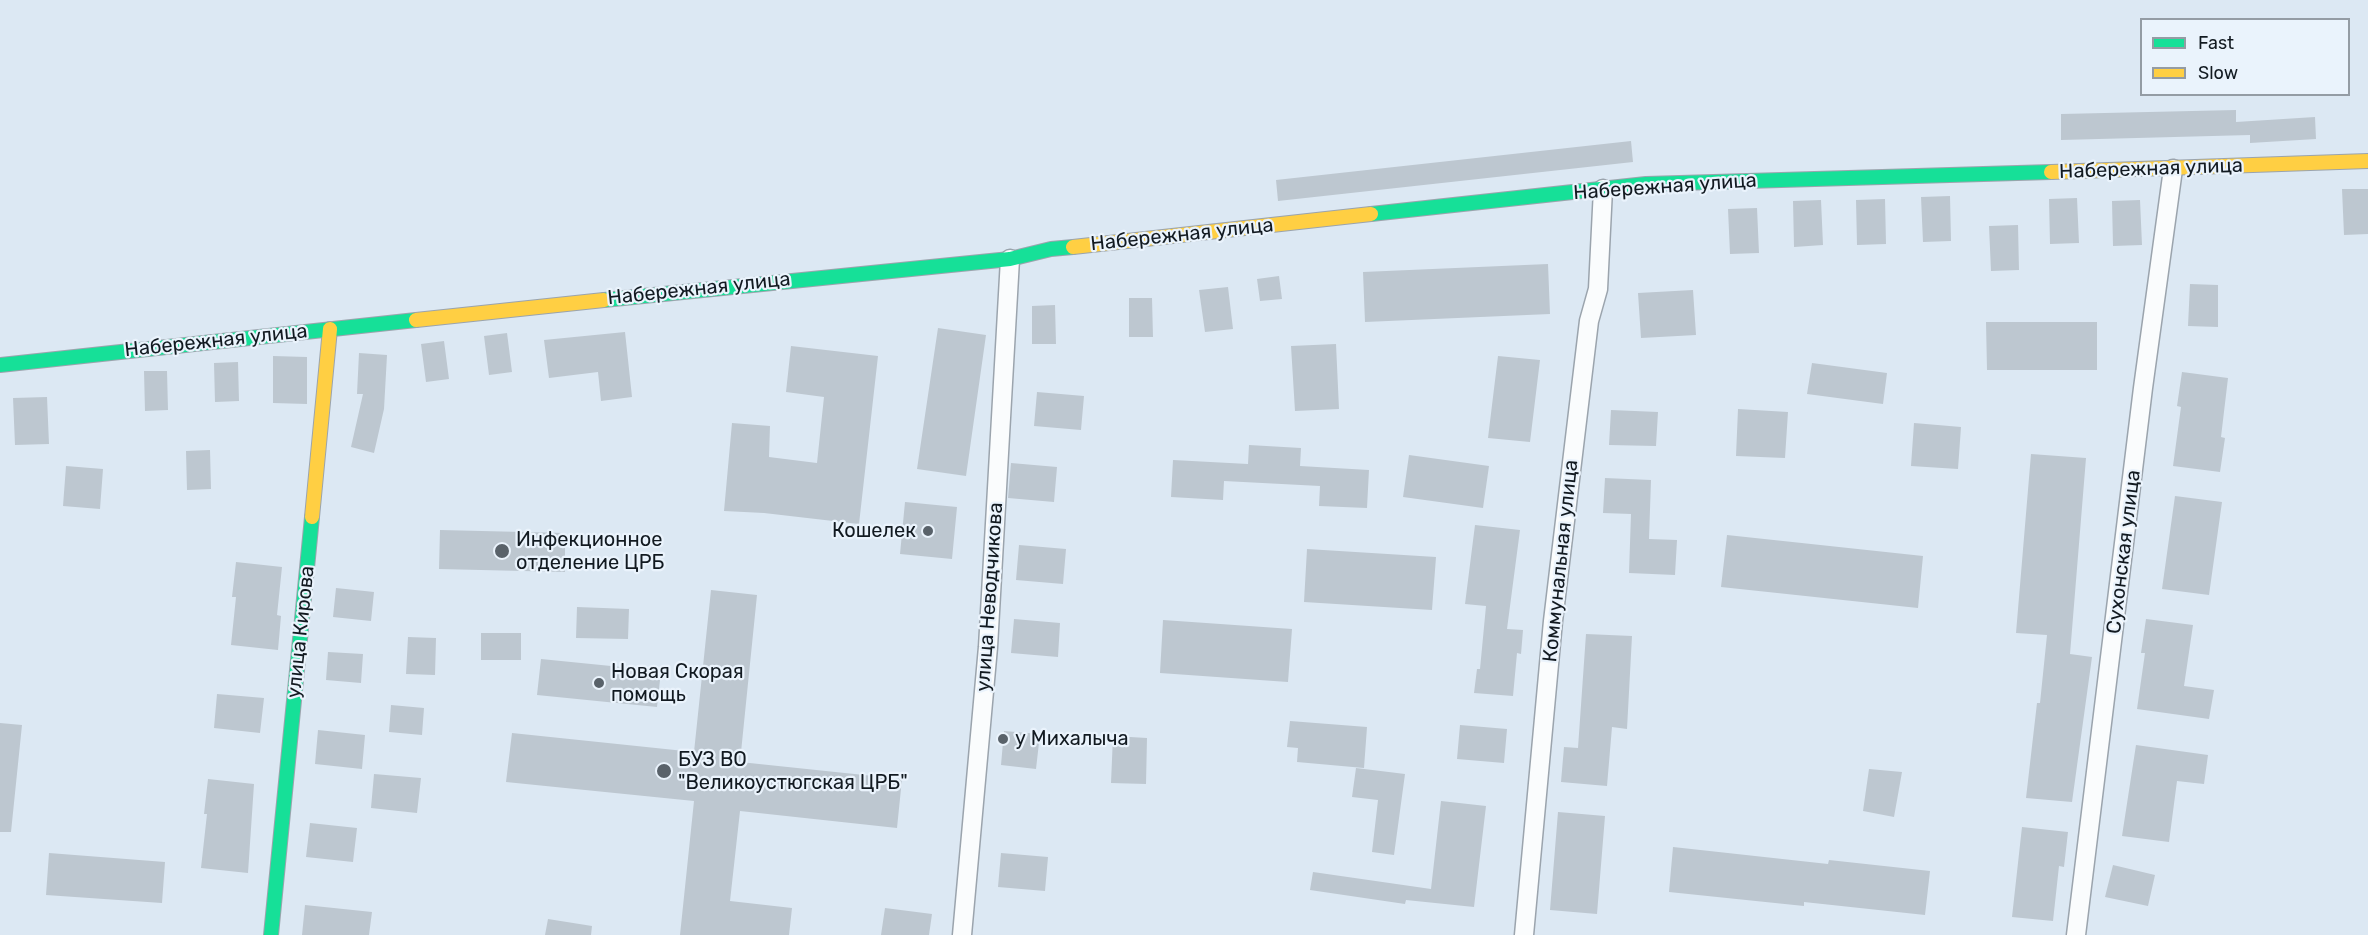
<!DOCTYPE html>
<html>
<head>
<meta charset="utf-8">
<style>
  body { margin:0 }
  #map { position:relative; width:2368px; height:935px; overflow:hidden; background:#dce8f3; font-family:Rubik,sans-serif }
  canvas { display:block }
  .legend { position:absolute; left:2140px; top:18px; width:210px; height:78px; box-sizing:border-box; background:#eaf3fc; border:2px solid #949ca4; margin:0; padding:8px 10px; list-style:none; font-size:18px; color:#121a21 }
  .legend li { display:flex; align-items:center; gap:12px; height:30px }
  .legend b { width:30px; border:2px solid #949ca4 }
</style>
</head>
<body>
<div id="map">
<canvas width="2368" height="935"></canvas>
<ul class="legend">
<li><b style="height:8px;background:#16e098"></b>Fast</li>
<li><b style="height:8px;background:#ffcf43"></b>Slow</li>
</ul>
</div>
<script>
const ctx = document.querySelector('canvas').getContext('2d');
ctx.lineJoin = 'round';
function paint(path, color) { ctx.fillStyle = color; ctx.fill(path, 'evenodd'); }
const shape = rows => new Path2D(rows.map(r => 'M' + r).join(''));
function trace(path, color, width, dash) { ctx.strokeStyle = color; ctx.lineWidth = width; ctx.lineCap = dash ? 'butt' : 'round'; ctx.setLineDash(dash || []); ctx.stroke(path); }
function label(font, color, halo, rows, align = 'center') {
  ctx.font = font + ' Rubik,sans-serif'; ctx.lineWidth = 4.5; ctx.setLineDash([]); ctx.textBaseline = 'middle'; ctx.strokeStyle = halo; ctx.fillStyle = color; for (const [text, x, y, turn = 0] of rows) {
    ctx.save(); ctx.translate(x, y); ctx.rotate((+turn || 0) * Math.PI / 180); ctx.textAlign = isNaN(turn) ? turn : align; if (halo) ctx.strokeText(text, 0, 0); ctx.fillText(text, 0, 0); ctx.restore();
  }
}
paint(shape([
  [2236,110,2236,122,2315,117,2316,139,2250,143,2250,135,2061,140,2061,114],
  [1631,141,1633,162,1278,201,1276,180],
  [2342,189,2368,189,2368,234,2344,235],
  [1950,196,1951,241,1923,242,1921,197],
  [2077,198,2079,243,2050,244,2049,199],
  [1885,199,1886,244,1857,245,1856,200],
  [1821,200,1823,245,1794,247,1793,201],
  [2140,200,2142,245,2113,246,2112,201],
  [1757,208,1759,253,1730,254,1728,209],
  [2018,225,2019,270,1991,271,1989,226],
  [1548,264,1550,314,1365,322,1363,272],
  [1279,276,1282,299,1260,301,1257,279],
  [2190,284,2218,285,2218,327,2188,326],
  [1228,287,1233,329,1205,332,1199,290],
  [1693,290,1696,335,1641,338,1638,293],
  [1129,298,1152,298,1153,337,1129,337],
  [1055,305,1056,344,1032,344,1032,306],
  [1986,322,2097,322,2097,370,1987,370],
  [938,328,986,335,966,476,917,469],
  [625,332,632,397,601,401,598,372,549,378,544,340],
  [507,333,512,372,489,375,484,336],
  [444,341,449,379,426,382,421,344],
  [1336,344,1339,409,1295,411,1291,346],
  [791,346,878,356,859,524,764,513,724,511,732,423,770,426,769,457,817,463,824,397,786,392],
  [359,353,387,355,384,409,374,453,351,447,363,394,357,394],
  [273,356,307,357,307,404,273,403],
  [1498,356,1540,360,1530,442,1488,438],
  [238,362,239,401,215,402,214,363],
  [1812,363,1887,373,1883,404,1807,394],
  [144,371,167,371,168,410,145,411],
  [2182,372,2228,378,2221,437,2225,438,2220,472,2173,466,2181,407,2177,406],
  [1037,392,1084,396,1081,430,1034,426],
  [47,397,49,444,15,445,13,398],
  [1738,409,1788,412,1785,458,1736,456],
  [1611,410,1658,412,1656,446,1609,445],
  [1914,423,1961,427,1958,469,1911,466],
  [1249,445,1301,448,1300,466,1369,470,1367,508,1319,506,1320,486,1224,481,1223,500,1171,497,1173,460,1248,464],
  [210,450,211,489,187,490,186,451],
  [2031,454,2086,458,2070,654,2092,657,2072,802,2026,798,2037,703,2040,703,2047,635,2016,633],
  [1409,455,1489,466,1483,508,1403,497],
  [1011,463,1057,467,1054,502,1008,498],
  [66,466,103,469,100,509,63,506],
  [1605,478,1651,480,1649,539,1677,540,1675,575,1629,573,1631,514,1603,513],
  [2175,496,2222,502,2209,595,2162,589],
  [905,502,957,507,952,559,900,554],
  [1475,525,1520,530,1507,629,1523,630,1521,654,1517,653,1513,696,1474,693,1477,669,1480,669,1486,606,1465,604],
  [440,530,565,533,565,572,439,569],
  [1727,535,1923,556,1918,608,1721,587],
  [1019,545,1066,549,1063,584,1016,580],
  [1307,549,1436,557,1432,610,1304,602],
  [236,562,282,567,277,615,281,616,278,650,231,645,236,597,232,597],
  [336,588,374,592,371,621,333,617],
  [711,590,757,595,740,762,902,779,897,828,740,811,730,901,792,908,789,935,680,935,694,801,506,782,512,733,694,752],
  [577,607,629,609,628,639,576,638],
  [1014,619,1060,623,1058,657,1011,653],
  [2146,619,2193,625,2184,686,2214,690,2209,719,2137,709,2145,653,2141,653],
  [1163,620,1292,629,1288,682,1160,673],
  [481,633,521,633,521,660,481,660],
  [1586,634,1632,636,1627,729,1612,727,1607,786,1561,782,1564,747,1578,748],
  [408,637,436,638,435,675,406,674],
  [328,652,363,654,361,683,326,680],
  [541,659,661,671,657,707,537,695],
  [217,694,264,698,260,733,214,728],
  [391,705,424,708,422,735,389,732],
  [1290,721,1367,727,1364,768,1297,762,1298,748,1287,747],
  [0,723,22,725,11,832,0,832],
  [1460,725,1507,729,1504,763,1457,759],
  [318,730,365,735,362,769,315,764],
  [1004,731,1040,734,1036,769,1001,765],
  [1113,736,1147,738,1146,784,1111,783],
  [2136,745,2208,755,2204,784,2177,781,2169,842,2122,836],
  [1356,768,1405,774,1394,855,1372,852,1378,800,1352,797],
  [1869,769,1902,772,1894,817,1863,811],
  [374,774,421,778,417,813,371,808],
  [208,779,254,784,248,873,201,868,207,814,204,814],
  [1441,801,1486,806,1474,907,1406,900,1405,904,1310,890,1313,872,1431,889],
  [1558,812,1605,816,1597,914,1550,910],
  [310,823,357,828,353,862,306,857],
  [2022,827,2068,832,2064,867,2059,866,2053,921,2012,917],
  [1673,847,1828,864,1829,860,1930,871,1925,915,1804,902,1804,906,1669,892],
  [49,853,165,862,162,903,46,895],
  [1001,853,1048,857,1045,891,998,887],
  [2113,865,2155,875,2148,906,2105,897],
  [305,905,372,912,369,935,302,935],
  [885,908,932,914,929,935,881,935],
  [548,919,592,926,591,935,545,935]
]), '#bdc7d0');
const street = shape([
  [962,935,988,647,1010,259],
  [1524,935,1553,621,1589,321,1598,289,1603,189],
  [2076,935,2143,388,2173,169]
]);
const fast = shape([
  [1371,214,1646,184,2051,172],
  [604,300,1010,259,1051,249,1073,247],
  [0,365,416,320],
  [271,935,312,517]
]);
const slow = shape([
  [2051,172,2368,161],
  [1073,247,1371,214],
  [416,320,604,300],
  [312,517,330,329]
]);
trace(street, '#9ba4ad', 21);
trace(fast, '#9ba4ad', 16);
trace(slow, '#9ba4ad', 16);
trace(street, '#fafcfd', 18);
trace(fast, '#16e098', 14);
trace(slow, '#ffcf43', 14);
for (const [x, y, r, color] of [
  [928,531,6,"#59626a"],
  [502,551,8,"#59626a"],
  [599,683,6,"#59626a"],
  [1003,739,6,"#59626a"],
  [664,771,8,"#59626a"]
]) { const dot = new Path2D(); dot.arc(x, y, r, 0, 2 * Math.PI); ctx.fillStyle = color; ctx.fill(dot); trace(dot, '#eaf3fc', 2); }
label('20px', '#121a21', '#eaf3fc', [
  ["Набережная улица",2151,169,-2],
  ["Набережная улица",1665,187,-4],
  ["Набережная улица",1182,235,-6],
  ["Набережная улица",699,289,-6],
  ["Набережная улица",216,341,-6],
  ["Сухонская улица",2124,552,-83],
  ["Коммунальная улица",1561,561,-84],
  ["улица Неводчикова",990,597,-86],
  ["улица Кирова",301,632,-84]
]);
label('20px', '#121a21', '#eaf3fc', [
  ["Кошелек",916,531,"right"],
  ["Инфекционное",516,540],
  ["отделение ЦРБ",516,563],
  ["Новая Скорая",611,672],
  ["помощь",611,695],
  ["у Михалыча",1015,739],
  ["БУЗ ВО",678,760],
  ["\"Великоустюгская ЦРБ\"",678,783]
], 'left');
</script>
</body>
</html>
